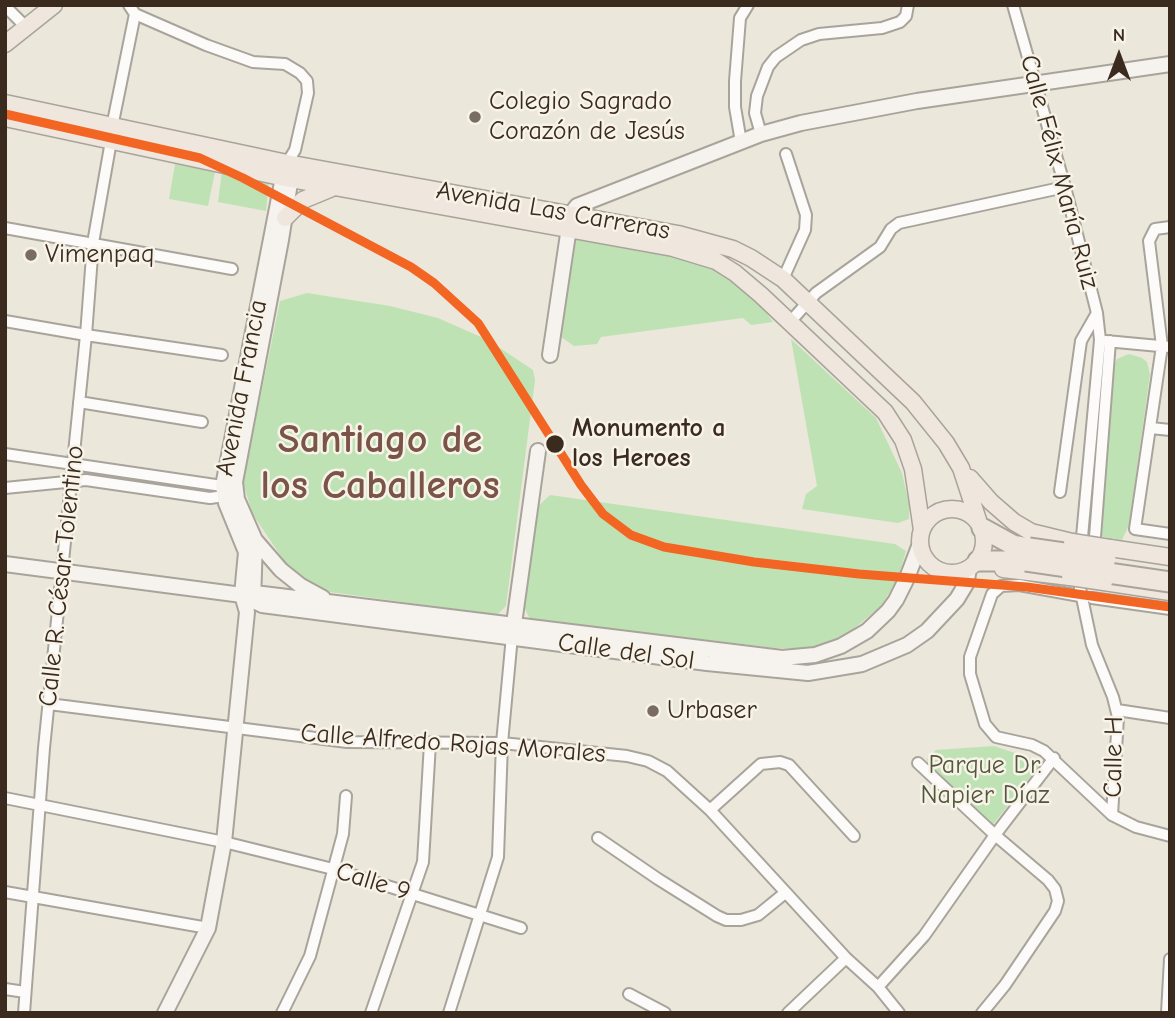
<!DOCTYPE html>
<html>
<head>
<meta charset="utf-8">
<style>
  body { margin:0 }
  #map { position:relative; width:1175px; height:1018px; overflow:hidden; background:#ece7db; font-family:"Comic Neue",sans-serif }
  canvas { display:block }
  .frame { position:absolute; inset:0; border:7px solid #3b2a1e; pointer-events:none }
  .north { position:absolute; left:1084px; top:21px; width:70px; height:70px; -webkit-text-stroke:5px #f7f3e8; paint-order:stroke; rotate:0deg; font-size:19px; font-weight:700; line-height:28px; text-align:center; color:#3b2a1e }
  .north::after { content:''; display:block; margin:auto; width:24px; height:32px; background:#3b2a1e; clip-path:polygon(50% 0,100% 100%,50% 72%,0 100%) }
</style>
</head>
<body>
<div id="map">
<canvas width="1175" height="1018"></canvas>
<div class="frame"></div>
<div class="north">N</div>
</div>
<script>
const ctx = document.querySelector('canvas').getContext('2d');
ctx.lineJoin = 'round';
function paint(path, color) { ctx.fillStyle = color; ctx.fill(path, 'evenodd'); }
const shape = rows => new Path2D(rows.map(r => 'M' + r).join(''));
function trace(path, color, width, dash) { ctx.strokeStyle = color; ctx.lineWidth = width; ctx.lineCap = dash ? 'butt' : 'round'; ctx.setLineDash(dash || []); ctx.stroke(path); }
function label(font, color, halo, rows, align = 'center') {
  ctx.font = font + ' "Comic Neue",sans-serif'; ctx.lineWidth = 5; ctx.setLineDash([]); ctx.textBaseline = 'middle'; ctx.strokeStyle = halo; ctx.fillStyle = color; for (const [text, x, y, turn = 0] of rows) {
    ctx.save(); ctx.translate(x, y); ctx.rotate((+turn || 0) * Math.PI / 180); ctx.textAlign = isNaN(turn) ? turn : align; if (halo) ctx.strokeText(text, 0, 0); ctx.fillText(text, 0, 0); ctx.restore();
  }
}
paint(shape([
  [175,164,215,172,208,206,169,199],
  [222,171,269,179,266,211,218,202],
  [576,240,673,254,704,265,727,276,766,312,773,322,751,325,743,318,601,337,597,344,574,346,561,337],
  [307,293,390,306,438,318,488,340,533,370,535,380,506,606,497,615,330,592,303,579,284,561,252,513,243,482,280,301],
  [791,339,876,418,902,473,909,504,909,519,898,523,802,509,806,494,817,486],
  [1129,354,1142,358,1147,362,1150,374,1129,525,1122,540,1098,536,1114,365,1117,359],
  [550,495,895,544,906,551,898,579,880,607,845,636,810,649,775,648,530,619,524,607,537,507],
  [994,746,1042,762,991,827,932,780,927,759,936,750]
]), '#bfe2b4');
const minor = shape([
  [129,5,135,14,206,45,253,62,285,64,300,73,307,81,308,93,295,150,287,163],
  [1013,5,1065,187,1097,313,1100,340,1082,537],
  [5,6,26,27],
  [112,127,135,14],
  [761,134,755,113,757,96,768,67,776,57,801,40,819,34,882,28,900,22,906,16,908,5],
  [741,142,735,107,735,81,740,18,748,5],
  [1170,227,1155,229,1149,241,1162,346,1135,529,1170,534],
  [5,228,232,269],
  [783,279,805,230,806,215,786,154],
  [5,321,86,335,222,355],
  [790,322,816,293,880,247,891,229,899,223,1065,187],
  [1106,341,1170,347],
  [79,402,202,422],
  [1151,428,1170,430],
  [5,454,229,487],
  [5,488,86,480,210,498,231,495],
  [1060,492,1081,341,1097,313],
  [1095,537,1110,341],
  [1080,588,1092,645,1113,697,1118,717,1112,815],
  [1080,596,1019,585,1001,586,992,594,970,657,970,674,985,724,996,737,1032,745,1044,751,1112,815,1136,827,1170,836],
  [1092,598,1170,609],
  [49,704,347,742,502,743,627,756,648,761,667,771,710,810,846,958,878,987,899,1013],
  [1117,710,1170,718],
  [918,763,995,835,1048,880,1055,889,1058,901,1055,911,1005,985,982,1013],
  [5,798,224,842,333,869,521,928],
  [710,810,761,764,780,762,789,765,854,836],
  [598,838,658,879,717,916,726,920,741,920,758,915,785,893],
  [5,892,208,928],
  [878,987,924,936,995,835,1054,758],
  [5,989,25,992],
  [629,994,665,1013],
  [24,1013,44,748,86,335,93,243,111,141],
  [282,1013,310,956,343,834,346,796],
  [371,1013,423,862,430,743],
  [449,1013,498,857,502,743,512,636],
  [788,1013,846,958],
  [1167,1013,1170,959]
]);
const secondary = shape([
  [550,355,571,214,577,206,761,134,801,123,917,101,1170,64],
  [255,540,281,570,301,586,323,598],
  [5,564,242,595,262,605,707,663,808,673,862,664,907,645,927,631,957,599,966,584,969,569],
  [242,595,253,593,263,594,782,658,815,655,841,646,867,631,888,611,896,600,907,578,920,544],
  [253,602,255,540,237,499,235,482,281,240,290,183],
  [513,631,538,451],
  [165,1013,208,928,224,842,247,612,242,595,246,552,226,503,223,486,285,167]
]);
const primary = shape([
  [5,44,54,5],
  [5,103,287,163,678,234,733,249,751,258,783,279,913,402,946,443,961,468,978,520],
  [5,118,290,179,673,248,716,261,735,273,761,295,885,412,903,440,913,469,922,530],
  [285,218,303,200,332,188],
  [970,478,991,502,1014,522,1031,532,1072,542],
  '920 541a32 32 0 1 1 64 0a32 32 0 1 1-64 0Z',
  [1110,548,1170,557],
  [1003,569,1070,577],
  [1104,582,1170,592]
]);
const motorway = shape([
  [982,528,1013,545,1029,548],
  [978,561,1026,561]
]);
trace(minor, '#a9a49b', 14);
trace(secondary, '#a9a49b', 18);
trace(primary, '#a9a49b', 19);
trace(motorway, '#a9a49b', 23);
trace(minor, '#fcfbfa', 10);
trace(secondary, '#f6f3ef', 14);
trace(primary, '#efe6de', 16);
trace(motorway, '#efe6de', 19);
const primaryBridge = shape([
  [1072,542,1110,548],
  [1070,577,1104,582]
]);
const motorwayBridge = shape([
  [1029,548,1106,559],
  [1026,561,1170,582]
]);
trace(primaryBridge, '#a9a49b', 19, []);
trace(motorwayBridge, '#a9a49b', 23, []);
trace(primaryBridge, '#efe6de', 16);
trace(motorwayBridge, '#efe6de', 19);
trace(shape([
  [5,114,200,158,243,178,411,267,434,283,478,323,581,485,603,514,631,535,664,547,754,562,859,574,1027,587,1170,607]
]), '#f26522', 9);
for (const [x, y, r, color] of [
  [475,117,7,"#796c60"],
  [31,255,7,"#796c60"],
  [555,444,10,"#3b2a1e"],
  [653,711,7,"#796c60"]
]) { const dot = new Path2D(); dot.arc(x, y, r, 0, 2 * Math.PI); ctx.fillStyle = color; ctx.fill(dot); trace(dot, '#f7f3e8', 2.5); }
label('26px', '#3b2a1e', '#f7f3e8', [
  ["Colegio Sagrado",489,102],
  ["Corazón de Jesús",489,132],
  ["Vimenpaq",45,255],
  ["Urbaser",667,711]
], 'left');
label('26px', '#3b2a1e', '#f7f3e8', [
  ["Calle Félix María Ruiz",1059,172,75],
  ["Avenida Las Carreras",553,211,10],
  ["Avenida Francia",242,388,-79],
  ["Calle R. César Tolentino",62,576,-84],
  ["Calle del Sol",626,652,8],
  ["Calle Alfredo Rojas Morales",453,744,4],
  ["Calle H",1114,757,-89],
  ["Calle 9",373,882,17]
]);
label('bold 26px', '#3b2a1e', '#f7f3e8', [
  ["Monumento a",572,429],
  ["los Heroes",572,459]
], 'left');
label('26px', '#53573c', '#f7f3e8', [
  ["Parque Dr.",985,766],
  ["Napier Díaz",985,796]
]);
label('bold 40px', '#795447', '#f7f3e8', [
  ["Santiago de",380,441],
  ["los Caballeros",380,487]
]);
</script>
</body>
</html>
